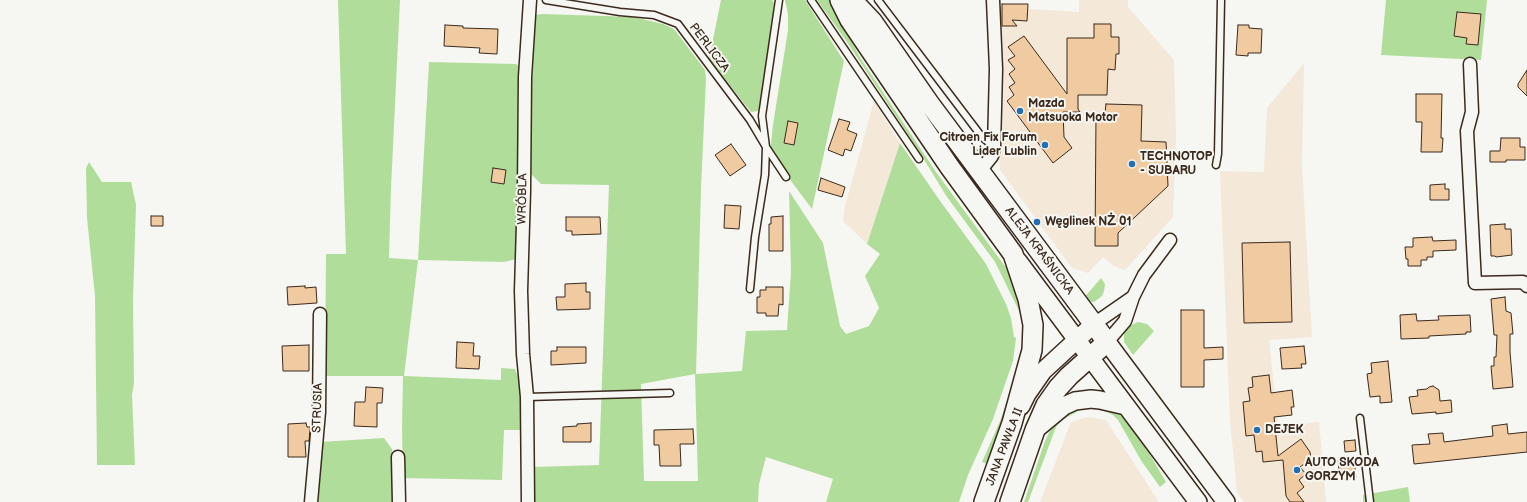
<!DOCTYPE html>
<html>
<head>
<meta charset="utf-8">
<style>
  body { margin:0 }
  canvas { display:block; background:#f6f6f2 }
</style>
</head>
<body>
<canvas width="1527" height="502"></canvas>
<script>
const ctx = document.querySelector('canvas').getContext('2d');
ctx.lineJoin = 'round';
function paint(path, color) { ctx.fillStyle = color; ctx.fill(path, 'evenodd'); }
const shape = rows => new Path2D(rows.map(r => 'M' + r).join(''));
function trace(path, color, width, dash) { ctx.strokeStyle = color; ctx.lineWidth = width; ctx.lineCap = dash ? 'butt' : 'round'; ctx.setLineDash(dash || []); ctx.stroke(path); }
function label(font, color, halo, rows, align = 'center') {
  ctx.font = font + ' "Balsamiq Sans",sans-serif'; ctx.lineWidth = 4; ctx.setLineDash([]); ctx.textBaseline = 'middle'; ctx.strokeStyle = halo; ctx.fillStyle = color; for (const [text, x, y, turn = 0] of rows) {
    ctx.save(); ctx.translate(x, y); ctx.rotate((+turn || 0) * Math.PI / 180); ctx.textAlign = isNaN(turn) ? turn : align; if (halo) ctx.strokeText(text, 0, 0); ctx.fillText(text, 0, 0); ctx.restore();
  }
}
paint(shape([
  [1079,0,1128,0,1128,7,1174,60,1176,136,1173,217,1125,270,1114,266,1103,257,1088,273,1072,268,1000,170,997,84,998,7,1079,12],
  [1304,63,1302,166,1312,337,1269,340,1279,434,1308,423,1319,422,1326,502,1244,502,1237,493,1230,421,1220,171,1264,172,1267,108],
  [874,101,900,143,867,244,843,221,845,206],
  [1088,417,1106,420,1159,502,1040,502,1071,422]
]), '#f4e9d9');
paint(shape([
  [338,0,400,0,391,188,389,258,418,260,429,62,516,64,521,67,516,259,504,262,418,260,404,376,501,380,501,368,515,369,520,383,522,430,504,430,502,480,403,478,402,428,403,376,325,376,326,254,346,254],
  [721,0,772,0,774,3,771,34,760,106,758,111,751,112,709,59],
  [785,0,805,0,844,61,812,209,770,153,773,125,788,30,788,14],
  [817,0,829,0,861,59,936,172,1015,280,1024,321,995,262,947,197,915,145,847,42],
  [1386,0,1487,0,1481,60,1381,55],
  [543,14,634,17,663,24,674,29,705,70,706,79,701,188,696,374,742,371,746,331,787,330,791,272,789,191,823,243,840,326,846,334,869,326,879,308,865,276,880,254,867,244,900,143,938,198,986,264,1006,304,1011,318,1014,337,1016,338,1013,361,993,419,968,475,959,502,826,502,833,479,766,457,759,484,758,502,531,502,532,467,599,465,609,185,541,184,529,172,530,55,534,15],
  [695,374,698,481,644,481,641,384],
  [89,162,102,182,131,182,136,205,133,300,134,383,132,395,135,465,97,465,95,296,87,218,86,168],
  [1101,278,1105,284,1104,291,1102,296,1094,302,1086,301,1083,299],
  [1138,322,1147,324,1154,331,1133,355,1124,342,1124,334,1129,326],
  [1029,337,1025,366,1000,436,987,464,982,462,1000,421,1016,375,1024,341],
  [1080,408,1077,412,1063,419,1056,427,1028,502,1024,502,1045,441,1054,422,1058,417],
  [1098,408,1117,412,1126,419,1139,436,1166,482,1160,487,1142,462,1118,420,1113,415],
  [384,438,392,449,395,502,315,502,320,442],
  [1408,487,1410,502,1363,502,1363,495]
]), '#b1dd9b');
const building = shape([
  [1002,4,1028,4,1027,21,1012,20,1017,26,1002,26,1002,4],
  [1457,12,1481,14,1478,45,1466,44,1467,38,1454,36,1457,12],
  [1094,24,1111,24,1111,37,1119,37,1119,54,1116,54,1115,70,1108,69,1107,95,1078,95,1078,109,1080,112,1063,112,1064,137,1072,148,1053,163,1007,101,1014,95,1009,87,1015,83,1009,74,1015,69,1008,60,1015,56,1008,47,1024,36,1067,94,1067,38,1094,38,1094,24],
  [445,25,463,26,463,28,498,29,497,54,479,53,480,48,444,46,445,25],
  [1238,25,1249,25,1249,28,1262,29,1261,53,1248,53,1248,56,1236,55,1238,25],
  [1527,70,1527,96,1518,87,1518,84,1527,70],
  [1416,94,1442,94,1441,138,1443,138,1442,152,1421,152,1422,122,1416,122,1416,94],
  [1106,104,1142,105,1141,141,1166,142,1168,186,1118,233,1118,246,1095,246,1096,114,1105,113,1106,104],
  [839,119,850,122,847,130,857,134,851,151,845,149,843,156,828,150,839,119],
  [788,121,798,123,794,145,784,143,788,121],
  [1501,138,1520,138,1520,147,1525,147,1525,160,1506,160,1506,162,1490,162,1490,151,1500,151,1501,138],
  [731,144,746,165,730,176,715,155,731,144],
  [493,168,506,170,504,184,491,182,493,168],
  [821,178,845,187,842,197,818,190,821,178],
  [1445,184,1445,189,1449,189,1449,200,1430,200,1430,185,1445,184],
  [725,205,741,206,739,229,724,228,725,205],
  [151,216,163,216,163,226,151,226,151,216],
  [783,216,783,251,769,251,769,224,771,224,771,217,783,216],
  [566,217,600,217,601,234,572,235,572,231,566,231,566,217],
  [1505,224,1505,229,1511,229,1512,255,1496,257,1495,256,1491,256,1490,225,1505,224],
  [1432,237,1433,241,1456,240,1456,250,1433,251,1433,257,1427,257,1427,260,1421,260,1421,266,1408,266,1408,259,1406,259,1405,247,1413,247,1413,238,1432,237],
  [1290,242,1292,322,1244,323,1242,243,1290,242],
  [586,283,586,292,590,292,590,309,557,310,556,297,565,297,565,284,586,283],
  [305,286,305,288,316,287,317,303,288,305,287,287,305,286],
  [766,287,783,287,783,305,779,304,778,316,766,316,766,313,757,313,757,297,760,297,760,290,766,290,766,287],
  [1505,297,1506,311,1511,313,1513,334,1510,334,1510,352,1513,387,1493,389,1491,366,1494,366,1494,357,1496,357,1497,335,1494,335,1491,299,1505,297],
  [1181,310,1204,310,1204,348,1223,347,1223,359,1204,360,1204,387,1181,387,1181,310],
  [1416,314,1417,321,1439,320,1438,316,1470,315,1471,332,1466,332,1466,334,1429,336,1429,338,1401,339,1400,315,1416,314],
  [457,342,474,343,473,356,480,356,479,369,456,368,457,342],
  [309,345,309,371,283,371,282,346,309,345],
  [1304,346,1306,364,1301,364,1302,368,1282,369,1280,348,1304,346],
  [557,347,586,347,586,363,551,365,551,351,557,351,557,347],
  [1388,361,1392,402,1380,403,1380,396,1370,397,1367,374,1372,373,1371,363,1388,361],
  [1269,375,1271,393,1292,390,1294,407,1291,407,1292,415,1274,417,1278,456,1301,439,1310,452,1311,459,1300,467,1306,474,1299,480,1304,487,1297,493,1304,502,1290,502,1286,496,1283,460,1263,462,1262,451,1256,452,1254,435,1246,436,1243,402,1250,401,1248,388,1253,387,1252,377,1269,375],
  [1433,386,1439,390,1440,401,1451,400,1452,412,1436,414,1436,412,1412,414,1409,397,1418,396,1417,390,1427,389,1429,387,1433,386],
  [366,387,383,388,382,403,377,403,377,427,354,426,355,402,365,402,366,387],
  [306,423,307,427,310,427,310,430,309,441,305,441,306,457,288,457,288,424,306,423],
  [591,423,591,442,563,442,563,427,577,426,577,424,591,423],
  [1507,424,1508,434,1527,432,1527,452,1414,464,1412,445,1430,444,1428,434,1443,433,1444,442,1476,438,1493,436,1492,426,1507,424],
  [693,429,694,444,680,444,681,466,660,466,659,445,654,445,654,430,693,429],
  [1355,440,1356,451,1345,452,1344,441,1355,440],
  [1354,459,1356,478,1340,480,1338,460,1354,459]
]);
paint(building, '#f0caa0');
trace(building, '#3b2a1e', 1);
const service = shape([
  [546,0,620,12,654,15,678,24,750,120,766,147,786,177],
  [811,0,919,159],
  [878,0,982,137,994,147],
  [1216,165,1218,154,1221,0],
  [750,289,755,237,765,175,766,147,762,116,779,0],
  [527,397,670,393],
  [1360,418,1370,502]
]);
const minor = shape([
  [1470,64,1472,112,1467,131,1475,283,1523,282,1527,286],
  [980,171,992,156,994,147,996,69,993,0],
  [1094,324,1133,297],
  [1107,342,1125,321,1133,297,1144,275,1170,240],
  [398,457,399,502],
  [311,502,319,412,320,314],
  [528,502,527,397,523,354,521,291,524,191,525,77,530,0]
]);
const secondary = shape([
  [1018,261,1198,502],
  [1107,342,1226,502],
  [1021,406,1027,394,1043,371,1094,324],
  [1035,430,1064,406,1075,401,1091,399,1100,400,1126,406]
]);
const primary = shape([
  [840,0,850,20,949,166,1013,254,1028,299,1033,325,1032,350,1012,423,984,502],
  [852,0,872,21,929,103,1107,342,1069,376,1058,388,1046,405,1035,430,1010,502]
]);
trace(service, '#3b2a1e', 9);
trace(minor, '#3b2a1e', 15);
trace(secondary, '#3b2a1e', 20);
trace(primary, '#3b2a1e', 22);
trace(service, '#f6f6f2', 6);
trace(minor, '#f6f6f2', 12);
trace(secondary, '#f6f6f2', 17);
trace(primary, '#f6f6f2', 19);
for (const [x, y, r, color] of [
  [1020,111,4,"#1f6fb2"],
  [1045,145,4,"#1f6fb2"],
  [1132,164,4,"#1f6fb2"],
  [1037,222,4,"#1f6fb2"],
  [1257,430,4,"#1f6fb2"],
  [1297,470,4,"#1f6fb2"]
]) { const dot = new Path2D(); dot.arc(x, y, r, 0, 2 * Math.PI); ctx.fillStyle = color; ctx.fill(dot); trace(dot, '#f6f6f2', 1.5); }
label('12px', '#3b2a1e', '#f6f6f2', [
  ["PERLICZA",709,48,53],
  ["WRÓBLA",523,199,-89],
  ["ALEJA KRAŚNICKA",1039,251,53],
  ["STRUSIA",318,408,-88],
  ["JANA PAWŁA II",1005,447,-69]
]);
label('bold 12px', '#3b2a1e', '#f6f6f2', [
  ["Mazda",1028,104],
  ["Matsuoka Motor",1028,118],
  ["Citroen Fix Forum",1037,138,"right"],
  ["Lider Lublin",1037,152,"right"],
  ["TECHNOTOP",1140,157],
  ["- SUBARU",1140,171],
  ["Węglinek NŻ 01",1045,222],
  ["DEJEK",1265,430],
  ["AUTO SKODA",1305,463],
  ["GORZYM",1305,477]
], 'left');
</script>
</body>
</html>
